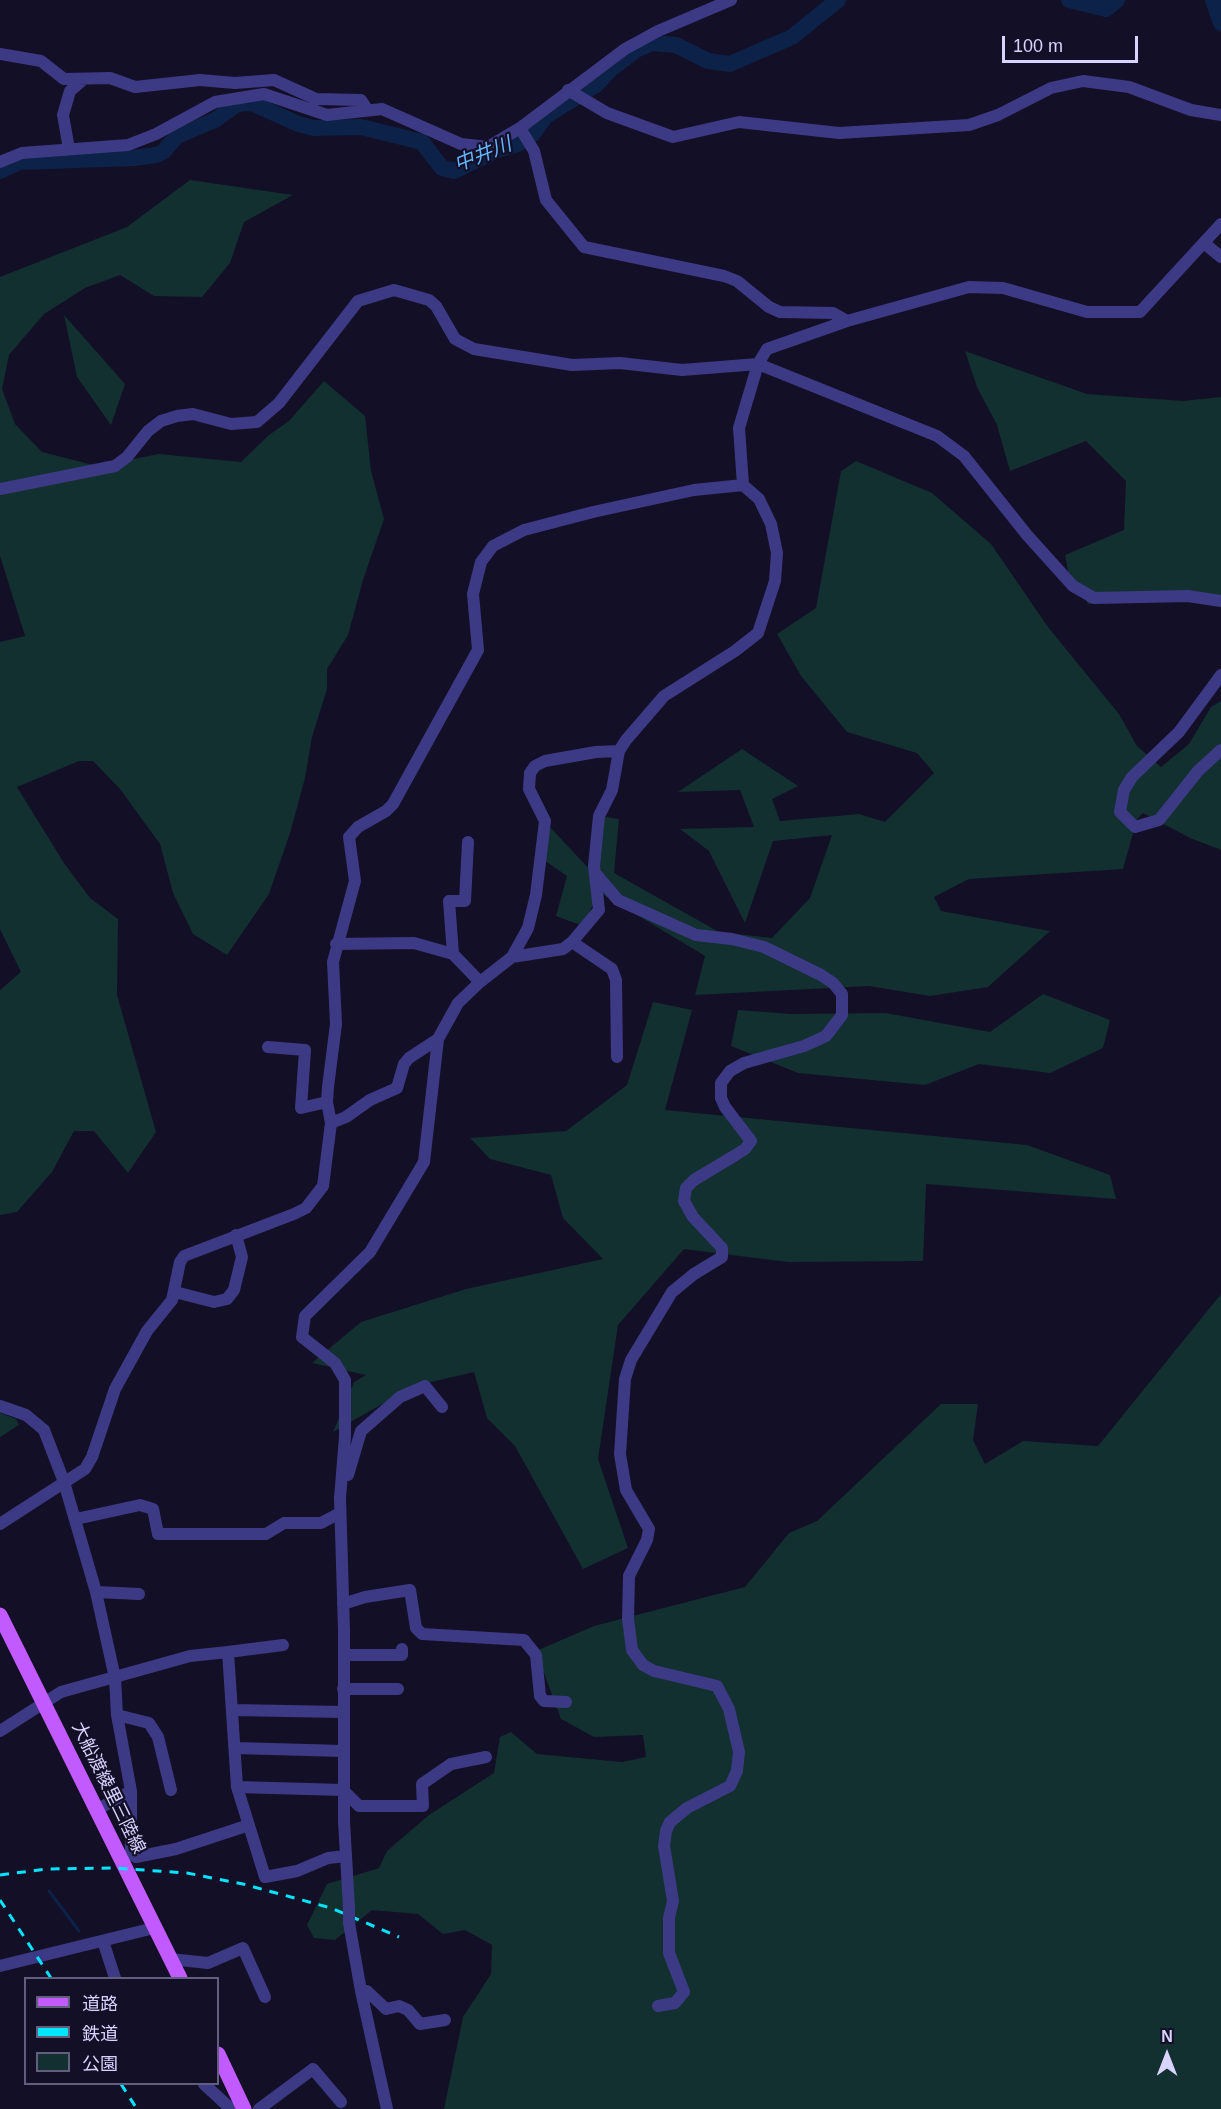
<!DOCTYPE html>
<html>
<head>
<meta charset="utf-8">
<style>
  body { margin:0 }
  #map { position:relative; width:1221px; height:2109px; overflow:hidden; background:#130f26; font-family:Arial,"Noto Sans JP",sans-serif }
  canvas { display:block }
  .legend { position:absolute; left:24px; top:1977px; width:195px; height:108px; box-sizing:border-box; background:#130f26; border:2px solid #625e7d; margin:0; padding:8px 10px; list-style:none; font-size:18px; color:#d9d4ff }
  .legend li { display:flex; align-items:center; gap:12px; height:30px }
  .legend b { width:30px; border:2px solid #625e7d }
  .north { position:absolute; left:1137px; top:2025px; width:60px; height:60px; -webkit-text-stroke:4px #130f26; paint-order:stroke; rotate:0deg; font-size:16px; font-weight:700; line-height:24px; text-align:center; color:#d9d4ff }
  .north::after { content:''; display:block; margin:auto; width:21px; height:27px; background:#d9d4ff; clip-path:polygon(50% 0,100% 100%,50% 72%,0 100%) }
  .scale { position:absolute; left:1002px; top:36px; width:136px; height:27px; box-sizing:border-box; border:3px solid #d9d4ff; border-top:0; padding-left:8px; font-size:18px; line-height:21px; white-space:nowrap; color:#d9d4ff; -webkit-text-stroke:4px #130f26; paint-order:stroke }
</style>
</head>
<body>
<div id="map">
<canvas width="1221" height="2109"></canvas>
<ul class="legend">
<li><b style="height:8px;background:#c25bff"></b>道路</li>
<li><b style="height:8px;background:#00e5ff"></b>鉄道</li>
<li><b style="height:16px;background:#12302f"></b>公園</li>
</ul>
<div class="north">N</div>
<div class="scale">100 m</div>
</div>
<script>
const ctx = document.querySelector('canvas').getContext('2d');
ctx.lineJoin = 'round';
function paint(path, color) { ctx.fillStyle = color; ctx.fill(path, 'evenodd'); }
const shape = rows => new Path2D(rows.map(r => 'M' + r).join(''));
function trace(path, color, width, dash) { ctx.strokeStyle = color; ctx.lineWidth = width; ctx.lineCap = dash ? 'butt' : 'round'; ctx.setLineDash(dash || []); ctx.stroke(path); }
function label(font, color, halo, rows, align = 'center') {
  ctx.font = font + ' Arial,"Noto Sans JP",sans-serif'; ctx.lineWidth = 4.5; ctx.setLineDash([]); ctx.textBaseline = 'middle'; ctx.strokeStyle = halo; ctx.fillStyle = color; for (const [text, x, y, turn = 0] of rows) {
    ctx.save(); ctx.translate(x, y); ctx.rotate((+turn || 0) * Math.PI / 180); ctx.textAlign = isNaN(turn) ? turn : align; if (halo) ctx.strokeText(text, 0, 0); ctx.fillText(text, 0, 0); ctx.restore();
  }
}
paint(shape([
  [190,180,293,195,244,222,230,263,202,297,154,296,120,275,85,288,44,314,9,355,2,389,15,424,42,452,97,466,159,454,241,462,269,435,289,421,324,381,365,416,371,471,384,519,363,580,348,635,327,669,327,689,312,737,305,778,290,833,269,894,227,955,193,934,173,893,160,844,120,789,93,761,79,761,17,787,64,863,90,898,118,919,117,995,156,1132,128,1173,94,1131,74,1131,52,1172,17,1212,0,1215,0,990,21,972,0,929,0,642,25,636,0,556,0,277,127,227],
  [64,315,125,384,111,425,77,377],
  [965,351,1087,394,1183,401,1221,397,1221,607,1152,595,1088,604,1068,571,1065,555,1124,530,1126,481,1086,441,1010,471,997,425,977,387],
  [856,461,932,493,991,544,1048,627,1119,714,1137,746,1161,767,1189,744,1211,707,1221,701,1221,850,1190,838,1143,813,1137,819,1123,869,969,879,934,897,941,911,1050,931,988,987,930,996,869,986,695,995,705,956,599,892,583,926,556,916,567,876,544,860,549,826,591,871,599,816,619,819,614,873,719,932,772,938,810,898,832,835,773,841,745,923,709,851,680,829,754,827,740,790,678,792,742,749,798,786,772,799,780,821,859,814,885,822,934,773,917,753,847,732,801,676,777,634,816,608,841,471],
  [1043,994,1110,1020,1103,1048,1050,1073,979,1064,925,1085,798,1073,731,1046,738,1010,791,1014,885,1013,990,1032],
  [653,1002,692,1010,665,1110,1027,1145,1110,1175,1116,1199,926,1184,923,1261,788,1262,684,1249,618,1325,598,1459,628,1548,583,1569,515,1446,487,1418,474,1372,414,1386,333,1432,354,1382,366,1375,312,1363,361,1322,466,1289,603,1259,563,1218,551,1175,490,1159,470,1138,566,1131,627,1085],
  [1221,1294,1221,2109,444,2109,463,2017,491,1974,492,1945,465,1930,443,1934,418,1914,372,1910,335,1940,314,1938,307,1925,327,1884,379,1868,387,1851,429,1815,494,1773,500,1737,511,1732,537,1754,622,1762,646,1757,643,1735,594,1737,561,1719,536,1651,594,1626,745,1587,789,1533,817,1521,941,1404,978,1404,973,1440,985,1464,1023,1441,1098,1446],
  [0,1413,16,1419,19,1425,0,1437]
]), '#12302f');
trace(shape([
  [49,1891,79,1931]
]), '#0c2248', 3);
trace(shape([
  [1069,0,1106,9,1117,0],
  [1213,0,1221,23],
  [0,171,19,162,134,158,156,155,163,152,177,136,215,120,236,105,245,103,254,104,298,124,314,128,361,127,422,142,442,168,454,171,497,150,518,144,532,135,546,116,596,85,610,70,636,50,652,43,676,45,708,61,730,64,792,37,838,0]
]), '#0c2248', 16);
trace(shape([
  [0,54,41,61,64,79,110,78,135,87,200,80,235,83,274,80,316,99,361,100,367,109],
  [568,90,607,113,673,137,739,122,839,133,969,125,998,115,1051,88,1083,81,1129,87,1191,110,1221,115],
  [520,128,534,151,546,200,584,247,724,276,737,281,769,307,780,312,833,313,847,321],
  [69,149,63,115,70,91,84,79],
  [0,162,22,153,128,145,156,134,215,102,264,94,327,115,382,109,461,144,488,147,520,128,625,49,658,31,731,0],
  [1204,243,1221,257],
  [0,489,115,466,127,457,148,431,161,421,177,416,193,414,231,424,257,422,279,403,358,301,394,290,429,300,436,306,455,339,474,349,572,365,620,363,682,370,758,364,937,436,964,456,1027,535,1073,586,1094,598,1188,596,1221,601],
  [1221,675,1179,732,1132,777,1124,790,1120,812,1135,827,1159,820,1198,771,1221,750],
  [595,873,618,900,696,935,732,939,764,947,821,975,833,983,842,994,842,1015,826,1036,804,1046,744,1063,730,1071,721,1083,721,1098,725,1107,751,1141,745,1149,734,1156,694,1180,686,1188,684,1201,693,1217,722,1248,722,1257,694,1274,672,1292,631,1360,625,1379,620,1454,626,1490,649,1529,647,1540,629,1576,628,1619,632,1650,643,1665,654,1671,717,1686,729,1709,739,1752,737,1771,730,1786,687,1808,670,1822,666,1831,664,1846,673,1901,669,1918,669,1953,684,1992,675,2003,658,2006],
  [572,942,612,969,616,980,617,1057],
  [336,944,414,943,453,954,480,982],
  [453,954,449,901,465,901,468,842],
  [512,957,563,949,572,942,599,910,594,866,599,816,612,790,619,751,626,740,664,696,735,651,758,633,775,581,777,553,771,524,759,499,743,485,739,428,758,364,767,349,847,321,969,287,1003,288,1087,312,1140,312,1221,224],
  [268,1047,305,1050,301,1108,327,1102],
  [331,1123,346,1117,370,1100,397,1088,404,1064,409,1058,438,1039],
  [175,1292,214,1302,227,1299,234,1290,242,1257,236,1235],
  [0,1406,26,1415,44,1430,64,1482,96,1592,115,1678,117,1715,131,1791,98,1809],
  [348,1475,361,1431,400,1397,425,1386,442,1407],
  [76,1519,140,1505,153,1509,158,1534,266,1534,284,1523,321,1523,340,1513],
  [0,1524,85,1469,92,1457,115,1389,147,1331,172,1300,180,1262,184,1256,294,1214,306,1208,323,1186,331,1123,327,1102,328,1087,336,1024,333,962,355,881,349,837,358,827,386,811,393,804,478,650,473,594,481,562,493,546,524,530,593,512,694,490,743,485],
  [96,1592,139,1594],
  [343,1604,365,1597,410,1590,416,1628,422,1634,524,1640,536,1655,540,1696,544,1701,566,1702],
  [228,1652,283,1645],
  [344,1655,402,1655,402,1649],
  [343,1689,398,1689],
  [232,1710,343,1712],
  [117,1715,149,1723,158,1737,171,1790],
  [0,1731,61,1692,190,1656,228,1652,237,1787,265,1877,297,1871,328,1858,346,1856],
  [235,1748,343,1751],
  [237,1787,343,1790,359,1806,423,1806,422,1784,451,1764,486,1757],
  [131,1791,131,1854,136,1857,176,1849,249,1825],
  [349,1908,344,1821,344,1630,340,1498,345,1437,345,1380,335,1363,302,1337,305,1316,370,1252,424,1162,438,1039,458,1003,480,982,512,957,528,928,536,895,545,821,529,789,530,773,535,766,545,761,596,752,619,751],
  [349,1923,361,1991,387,2109],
  [103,1941,115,1978],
  [170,1959,208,1963,243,1948,265,1997],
  [0,1966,154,1928],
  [361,1991,367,1991,386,2009,399,2006,408,2010,420,2024,445,2020],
  [204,2084,231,2109],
  [259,2109,313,2069,341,2102]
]), '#3d3a85', 12);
trace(shape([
  [0,1615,180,1978],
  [218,2054,244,2109]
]), '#c25bff', 15);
trace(shape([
  [0,1875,47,1869,114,1868,187,1873,243,1884,331,1908,399,1937],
  [0,1900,51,1978],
  [121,2084,137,2109]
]), '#00e5ff', 3, [9, 8]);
trace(shape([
  [349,1908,349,1923]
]), '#3d3a85', 12);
label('18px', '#d9d4ff', '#130f26', [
  ["大船渡綾里三陸線",108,1788,64]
]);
label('italic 20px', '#62b6ff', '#130f26', [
  ["中井川",483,155,-22]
]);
</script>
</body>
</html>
